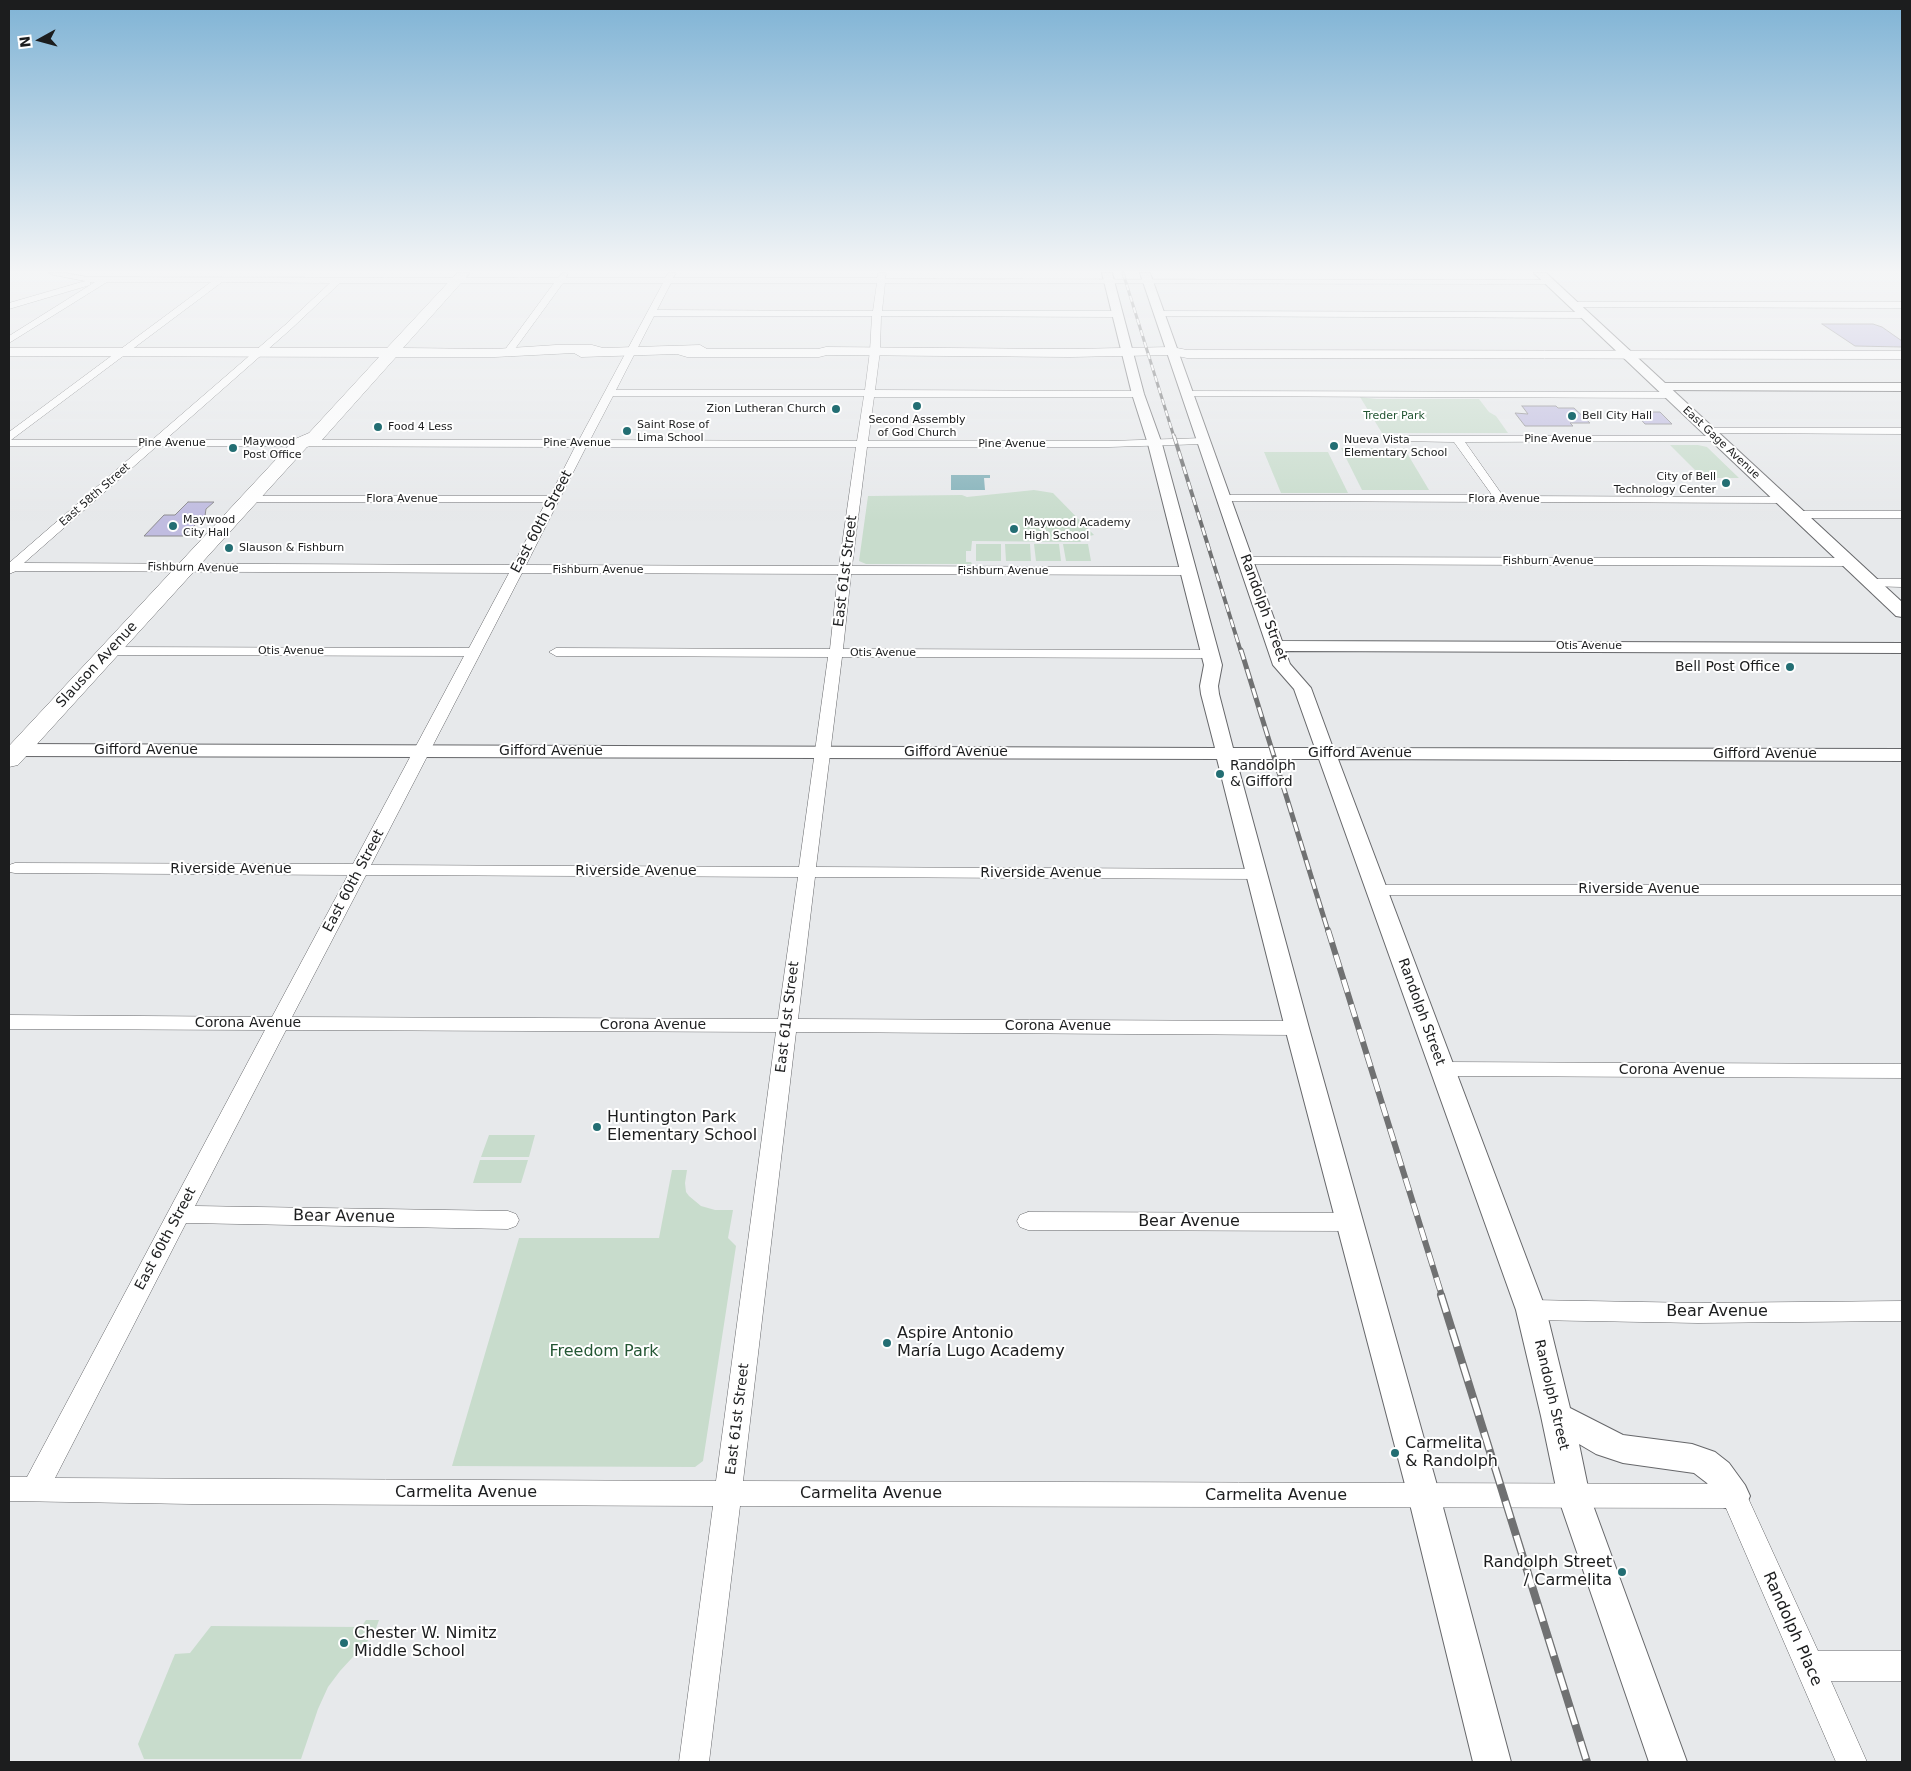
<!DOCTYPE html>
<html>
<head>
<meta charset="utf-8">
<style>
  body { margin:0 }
  #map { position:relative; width:1911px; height:1771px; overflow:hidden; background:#e7e9eb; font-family:"DejaVu Sans",sans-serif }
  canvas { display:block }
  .frame { position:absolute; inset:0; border:10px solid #1c1d1e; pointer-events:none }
  .north { position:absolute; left:15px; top:15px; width:50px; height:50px; -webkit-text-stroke:4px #fff; paint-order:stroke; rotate:263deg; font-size:14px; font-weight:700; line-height:20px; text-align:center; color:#1c1d1e }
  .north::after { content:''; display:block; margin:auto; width:18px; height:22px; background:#1c1d1e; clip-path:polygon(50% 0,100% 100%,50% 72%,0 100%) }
</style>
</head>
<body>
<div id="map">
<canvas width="1911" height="1771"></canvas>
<div class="frame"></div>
<div class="north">N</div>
</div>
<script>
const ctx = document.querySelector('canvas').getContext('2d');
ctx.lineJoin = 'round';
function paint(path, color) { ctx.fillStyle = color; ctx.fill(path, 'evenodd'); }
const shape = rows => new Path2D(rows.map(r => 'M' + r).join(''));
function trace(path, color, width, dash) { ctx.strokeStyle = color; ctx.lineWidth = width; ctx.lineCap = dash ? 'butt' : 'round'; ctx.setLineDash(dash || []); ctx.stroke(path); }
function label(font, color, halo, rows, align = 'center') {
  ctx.font = font + ' "DejaVu Sans",sans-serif'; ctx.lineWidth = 4; ctx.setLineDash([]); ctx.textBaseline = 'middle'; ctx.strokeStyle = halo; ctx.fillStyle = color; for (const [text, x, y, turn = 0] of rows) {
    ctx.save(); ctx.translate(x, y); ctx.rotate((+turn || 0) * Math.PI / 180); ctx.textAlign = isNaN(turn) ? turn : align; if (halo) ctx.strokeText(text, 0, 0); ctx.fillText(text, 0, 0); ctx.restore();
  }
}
paint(shape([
  [1360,397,1376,399,1479,399,1489,412,1496,416,1508,433,1382,433],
  [1670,445,1698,445,1707,447,1739,478,1703,478],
  [1341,448,1404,448,1429,490,1362,490],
  [1264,452,1328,452,1348,493,1281,493],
  [1034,490,1053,493,1094,535,1079,538,1081,542,972,541,971,551,966,551,966,562,971,562,972,564,866,564,859,561,868,496,962,495,967,497],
  [976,544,1001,544,1001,561,976,561],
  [1005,544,1030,544,1031,561,1006,561],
  [1034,544,1059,544,1061,561,1036,561],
  [1063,544,1088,544,1091,561,1066,561],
  [489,1135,535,1135,529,1157,481,1157],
  [480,1160,528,1160,521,1183,473,1183],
  [672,1170,687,1170,685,1183,686,1192,689,1196,701,1206,715,1210,733,1210,728,1238,736,1246,703,1461,695,1467,452,1466,519,1238,659,1238],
  [366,1620,379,1620,374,1634,340,1671,328,1687,318,1709,301,1759,144,1759,138,1744,175,1654,190,1653,211,1626,361,1627]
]), '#c8dccc');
paint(shape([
  [951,475,990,475,990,478,984,478,985,490,951,490]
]), '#83b1b9');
const building = shape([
  [1822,324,1873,324,1882,327,1902,341,1902,347,1855,346,1822,324],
  [1522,406,1556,406,1558,408,1574,408,1590,423,1570,423,1573,426,1525,426,1515,413,1528,414,1522,406],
  [1634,412,1660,412,1672,424,1645,424,1634,412],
  [188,502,214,502,206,509,205,516,183,536,144,536,164,515,175,515,188,502]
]);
paint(building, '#c0bce0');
trace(building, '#8c8b8e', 1);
const minor = shape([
  [49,273,66,273,88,277,558,278,562,273,568,273,566,278,665,278,668,273,676,273,673,278,877,278,878,273,886,273,885,279,1553,280,1553,284,1550,284,885,283,882,311,1118,311,1122,314,1118,317,881,316,880,351,875,390,1138,391,1143,394,1138,397,874,397,868,441,1109,441,1204,438,1209,441,1204,444,1109,447,867,447,852,566,1187,567,1193,571,1187,575,851,574,843,649,1210,650,1217,654,1210,658,842,657,816,867,1258,869,1264,870,1267,874,1264,878,1258,879,815,877,798,1019,1297,1021,1304,1023,1307,1028,1304,1033,1297,1035,796,1032,743,1481,1734,1484,1743,1487,1818,1651,1902,1651,1902,1681,1831,1681,1867,1762,1836,1762,1726,1508,740,1506,709,1762,679,1762,713,1506,191,1504,9,1501,9,1477,27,1477,265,1030,9,1029,9,1015,272,1017,348,875,15,873,9,872,9,865,15,863,353,864,464,656,109,655,102,651,109,647,469,648,509,573,16,571,9,574,9,563,144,446,9,446,9,432,211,282,107,282,9,343,9,336,95,282,90,282,90,285,9,309,9,303,85,281,53,275,49,273],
  [222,282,330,283,285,325,152,440,11,440,222,282],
  [340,283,554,283,504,351,509,354,512,353,563,283,663,283,579,440,165,440,291,329,340,283],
  [671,283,877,283,873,311,657,310,671,283],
  [654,316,872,316,870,351,865,390,616,390,654,316],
  [613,396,864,396,857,441,590,440,613,396],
  [157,446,575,447,550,496,250,496,244,499,250,502,546,502,513,565,24,563,157,446],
  [586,447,856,447,839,566,526,565,586,447],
  [522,573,838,574,830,649,556,648,549,652,556,656,828,657,799,867,371,865,522,573],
  [366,875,798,877,778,1019,292,1017,366,875],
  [286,1030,776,1032,716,1481,55,1478,186,1223,508,1229,516,1226,519,1220,516,1214,508,1211,195,1206,286,1030],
  [1575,302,1902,302,1902,308,1572,307,1572,303,1575,302],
  [1159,311,1585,312,1589,315,1585,318,1156,316,1156,312,1159,311],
  [1188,391,1670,392,1675,395,1670,398,1184,396,1184,392,1188,391],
  [1708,428,1902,428,1902,434,1704,433,1703,431,1704,429,1708,428],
  [1400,436,1717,436,1722,439,1721,441,1465,442,1503,496,1783,497,1789,500,1783,503,1225,501,1219,498,1225,495,1492,495,1454,442,1396,441,1395,439,1400,436],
  [1798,511,1902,511,1902,518,1794,518,1792,515,1794,512,1798,511],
  [1246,557,1850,558,1856,562,1850,566,1242,564,1240,561,1242,558,1246,557],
  [1872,579,1902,579,1902,587,1867,586,1866,583,1872,579],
  [1376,885,1902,885,1902,895,1376,895,1370,894,1367,890,1370,886,1376,885],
  [1442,1062,1902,1064,1902,1078,1442,1076,1435,1074,1432,1069,1435,1064,1442,1062],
  [1028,1212,1350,1213,1358,1216,1361,1222,1358,1228,1350,1231,1028,1230,1020,1227,1017,1221,1020,1215,1028,1212],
  [1531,1300,1698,1303,1902,1301,1902,1321,1698,1323,1531,1320,1523,1317,1519,1310,1523,1303,1531,1300]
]);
const tertiary = shape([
  [1102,273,1112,273,1144,394,1162,444,1222,665,1218,686,1219,694,1233,748,1315,748,1294,689,1273,665,1140,273,1150,273,1282,641,1902,643,1902,653,1285,651,1290,664,1311,688,1333,748,1902,749,1902,761,1338,759,1546,1310,1570,1408,1623,1435,1692,1444,1715,1452,1729,1463,1745,1485,1750,1496,1745,1507,1734,1511,1723,1507,1707,1483,1694,1473,1623,1463,1596,1454,1579,1444,1590,1497,1687,1762,1649,1762,1558,1497,1541,1416,1516,1310,1319,759,1236,759,1309,1028,1440,1496,1511,1762,1473,1762,1408,1496,1285,1028,1217,759,18,756,11,754,9,750,11,746,18,744,1215,748,1201,694,1200,686,1204,665,1148,444,1132,394,1102,273],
  [1662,383,1902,383,1902,391,1658,390,1656,387,1662,383]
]);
const secondary = shape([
  [1534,273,1546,273,1902,602,1902,617,1896,616,1534,273]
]);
const primary = shape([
  [457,273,470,273,403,348,495,349,556,345,592,345,603,348,700,345,707,349,818,349,826,347,1070,349,1172,347,1187,350,1902,351,1902,359,1187,358,1172,355,1070,357,827,355,819,357,687,357,677,354,581,357,574,353,495,357,396,357,321,441,307,447,18,765,9,767,9,746,295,439,309,433,379,357,9,356,9,348,387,348,457,273]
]);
trace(minor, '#66676a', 1);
trace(tertiary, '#66676a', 2);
trace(secondary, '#66676a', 2);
trace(primary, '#66676a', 1);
paint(minor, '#fff');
paint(tertiary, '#fff');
paint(secondary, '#fff');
paint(primary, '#fff');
const railFar4 = shape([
  [1123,273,1174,437]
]);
const railFar3 = shape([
  [1174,436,1241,652]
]);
const railFar2 = shape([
  [1241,650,1328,931]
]);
const railFar1 = shape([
  [1328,930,1442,1296]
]);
const rail = shape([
  [1441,1295,1587,1762]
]);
trace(railFar4, '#707172', 3);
trace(railFar3, '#707172', 4);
trace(railFar2, '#707172', 5);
trace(railFar1, '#707172', 6);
trace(rail, '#707172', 8);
trace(railFar4, '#fff', 2, [6]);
trace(railFar3, '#fff', 2.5, [8]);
trace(railFar2, '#fff', 3, [10]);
trace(railFar1, '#fff', 4.5, [13]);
trace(rail, '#fff', 5.5, [18]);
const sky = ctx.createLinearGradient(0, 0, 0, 521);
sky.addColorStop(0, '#7fb3d5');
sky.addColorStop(0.52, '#f4f5f6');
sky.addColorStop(1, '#f4f5f600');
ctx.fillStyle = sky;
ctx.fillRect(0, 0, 1911, 521);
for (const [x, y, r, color] of [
  [917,406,5,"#236e73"],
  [836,409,5,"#236e73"],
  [1572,416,5,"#236e73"],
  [378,427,5,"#236e73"],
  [627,431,5,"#236e73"],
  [1334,446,5,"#236e73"],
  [233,448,5,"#236e73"],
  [1726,483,5,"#236e73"],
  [173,526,5,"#236e73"],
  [1014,529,5,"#236e73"],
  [229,548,5,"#236e73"],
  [1790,667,5,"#236e73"],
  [1220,774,5,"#236e73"],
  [597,1127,5,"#236e73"],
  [887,1343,5,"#236e73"],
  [1395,1453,5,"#236e73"],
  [1622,1572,5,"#236e73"],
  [344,1643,5,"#236e73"]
]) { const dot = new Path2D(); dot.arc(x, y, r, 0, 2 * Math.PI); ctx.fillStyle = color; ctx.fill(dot); trace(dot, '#fff', 2); }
label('11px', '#1c1d1e', '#fff', [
  ["Zion Lutheran Church",826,409,"right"],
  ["Bell City Hall",1582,416],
  ["Second Assembly",917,420,"center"],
  ["of God Church",917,433,"center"],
  ["Saint Rose of",637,425],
  ["Lima School",637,438],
  ["Food 4 Less",388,427],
  ["Nueva Vista",1344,440],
  ["Elementary School",1344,453],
  ["Maywood",243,442],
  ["Post Office",243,455],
  ["City of Bell",1716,477,"right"],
  ["Technology Center",1716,490,"right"],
  ["Maywood",183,520],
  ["City Hall",183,533],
  ["Maywood Academy",1024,523],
  ["High School",1024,536],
  ["Slauson & Fishburn",239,548]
], 'left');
label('11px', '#235633', '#fff', [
  ["Treder Park",1394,416]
]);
label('11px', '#1c1d1e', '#fff', [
  ["Pine Avenue",1558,439],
  ["Pine Avenue",172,443],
  ["Pine Avenue",577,443],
  ["East Gage Avenue",1721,443,43],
  ["Pine Avenue",1012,444],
  ["East 58th Street",95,495,-41],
  ["Flora Avenue",402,499],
  ["Flora Avenue",1504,499],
  ["Fishburn Avenue",1548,561],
  ["Fishburn Avenue",193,568,1],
  ["Fishburn Avenue",598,570],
  ["Fishburn Avenue",1003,571],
  ["Otis Avenue",1589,646],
  ["Otis Avenue",291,651],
  ["Otis Avenue",883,653]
]);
label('14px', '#1c1d1e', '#fff', [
  ["East 60th Street",542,522,-62],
  ["East 61st Street",846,571,-83],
  ["Randolph Street",1263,608,70],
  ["Slauson Avenue",97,665,-47],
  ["Gifford Avenue",146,750],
  ["Gifford Avenue",551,751],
  ["Gifford Avenue",956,752],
  ["Gifford Avenue",1360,753],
  ["Gifford Avenue",1765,754],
  ["Riverside Avenue",231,869],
  ["Riverside Avenue",636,871],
  ["Riverside Avenue",1041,873],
  ["East 60th Street",354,881,-62],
  ["Riverside Avenue",1639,889],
  ["Randolph Street",1421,1012,70],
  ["East 61st Street",788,1017,-83],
  ["Corona Avenue",248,1023],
  ["Corona Avenue",653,1025],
  ["Corona Avenue",1058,1026],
  ["Corona Avenue",1672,1070],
  ["East 60th Street",166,1239,-62],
  ["Randolph Street",1551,1395,77],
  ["East 61st Street",738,1419,-83]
]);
label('14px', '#1c1d1e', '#fff', [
  ["Bell Post Office",1780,667],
  ["Randolph",1230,766,"left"],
  ["& Gifford",1230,782,"left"]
], 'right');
label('16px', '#1c1d1e', '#fff', [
  ["Huntington Park",607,1118],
  ["Elementary School",607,1136],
  ["Aspire Antonio",897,1334],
  ["María Lugo Academy",897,1352],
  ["Carmelita",1405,1444],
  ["& Randolph",1405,1462],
  ["Randolph Street",1612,1563,"right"],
  ["/ Carmelita",1612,1581,"right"],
  ["Chester W. Nimitz",354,1634],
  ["Middle School",354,1652]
], 'left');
label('16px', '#1c1d1e', '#fff', [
  ["Bear Avenue",344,1217,1],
  ["Bear Avenue",1189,1222],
  ["Bear Avenue",1717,1312],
  ["Carmelita Avenue",466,1493],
  ["Carmelita Avenue",871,1494],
  ["Carmelita Avenue",1276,1496],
  ["Randolph Place",1792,1629,66]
]);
label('16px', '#235633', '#fff', [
  ["Freedom Park",604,1352]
]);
</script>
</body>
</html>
